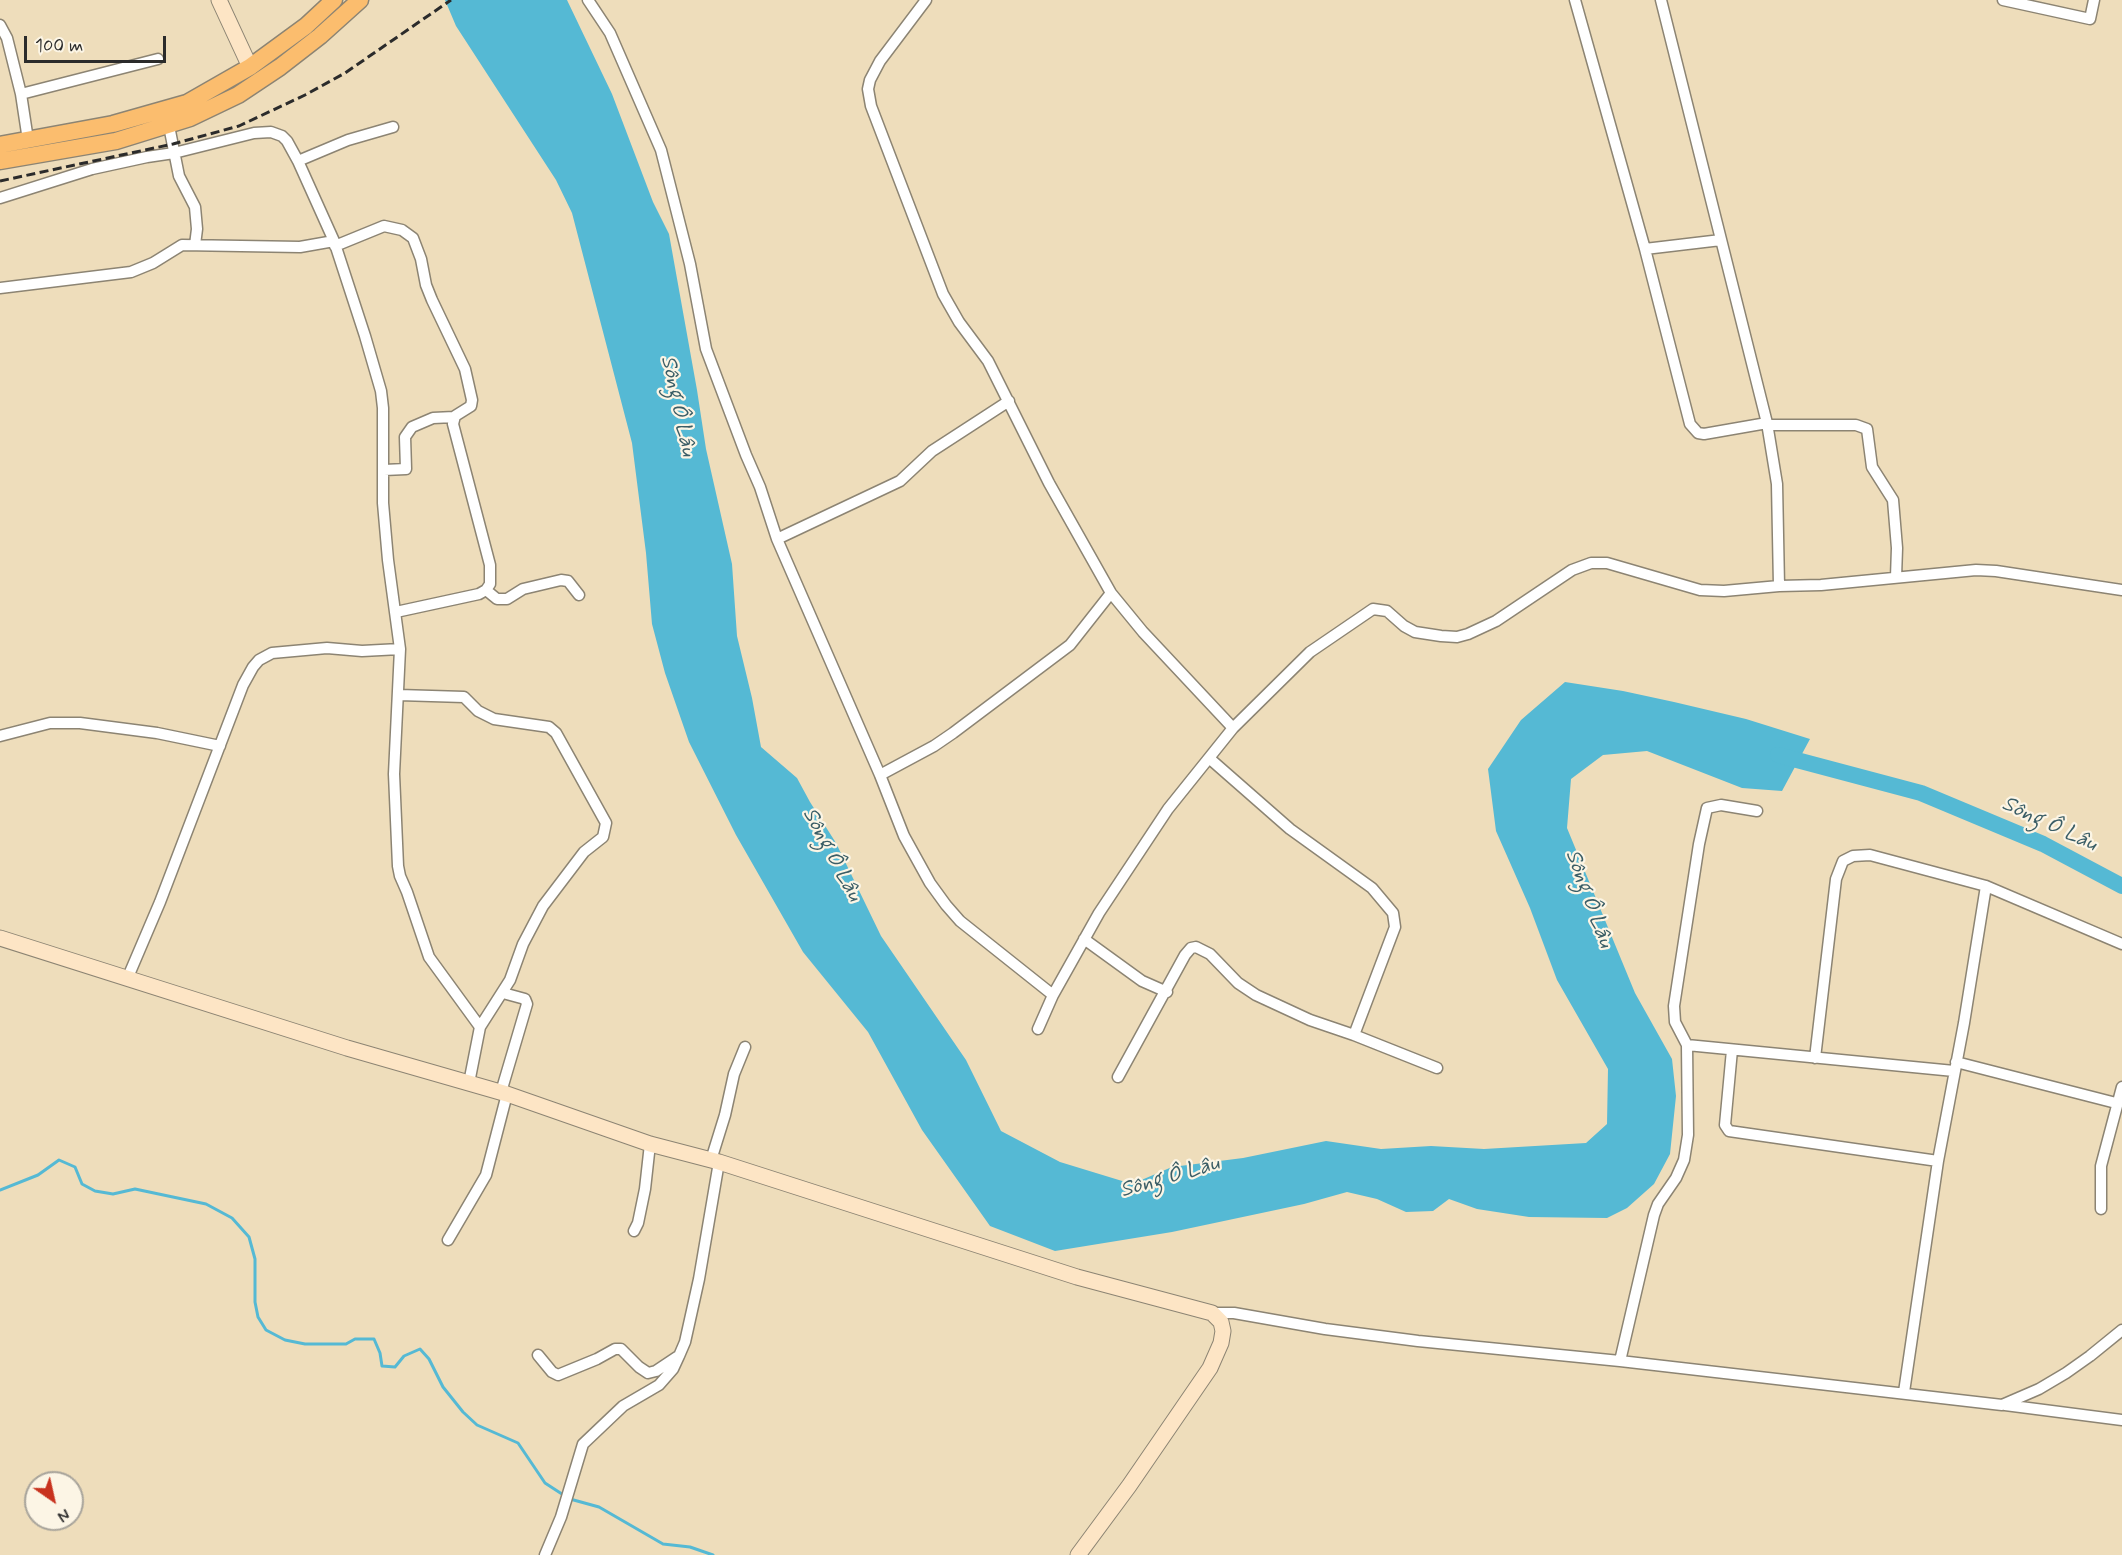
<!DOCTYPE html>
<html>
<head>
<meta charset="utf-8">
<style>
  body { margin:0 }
  #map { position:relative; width:2122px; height:1555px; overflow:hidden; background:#edb; font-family:Mynerve,sans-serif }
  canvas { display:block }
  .north { position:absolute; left:24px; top:1471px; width:60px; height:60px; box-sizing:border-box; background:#fcf5e5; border:2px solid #a8a49b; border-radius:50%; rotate:146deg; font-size:16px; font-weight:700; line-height:24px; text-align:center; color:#2b2b2b }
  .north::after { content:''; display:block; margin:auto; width:21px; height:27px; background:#c8321e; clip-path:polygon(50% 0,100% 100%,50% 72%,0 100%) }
  .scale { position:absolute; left:24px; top:36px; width:142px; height:27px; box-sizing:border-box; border:3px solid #2b2b2b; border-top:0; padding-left:8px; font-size:18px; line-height:21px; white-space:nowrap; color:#2b2b2b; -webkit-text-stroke:4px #fcf5e5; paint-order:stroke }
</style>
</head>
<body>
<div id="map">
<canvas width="2122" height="1555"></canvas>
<div class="north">N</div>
<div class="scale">100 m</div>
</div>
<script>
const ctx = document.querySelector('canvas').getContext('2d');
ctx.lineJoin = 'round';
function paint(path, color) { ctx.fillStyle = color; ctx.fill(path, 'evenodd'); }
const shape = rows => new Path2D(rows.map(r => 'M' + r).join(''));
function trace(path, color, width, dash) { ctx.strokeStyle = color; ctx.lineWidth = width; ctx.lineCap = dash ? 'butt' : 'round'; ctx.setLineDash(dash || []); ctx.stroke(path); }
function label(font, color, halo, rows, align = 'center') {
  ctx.font = font + ' Mynerve,sans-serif'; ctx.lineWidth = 4.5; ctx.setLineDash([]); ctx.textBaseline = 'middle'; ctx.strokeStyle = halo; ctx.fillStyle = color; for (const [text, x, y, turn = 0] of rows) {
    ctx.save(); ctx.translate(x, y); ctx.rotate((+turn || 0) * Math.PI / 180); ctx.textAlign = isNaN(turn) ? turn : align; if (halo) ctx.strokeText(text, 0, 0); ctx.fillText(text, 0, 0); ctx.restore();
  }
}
paint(shape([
  [445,0,567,0,612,94,653,202,669,234,697,390,706,449,732,564,737,636,752,698,761,747,797,778,810,802,836,843,881,936,966,1060,1001,1131,1060,1162,1132,1184,1172,1167,1243,1158,1326,1141,1381,1149,1431,1146,1484,1149,1586,1143,1607,1124,1608,1069,1557,980,1530,908,1496,831,1488,769,1521,720,1565,682,1623,691,1674,702,1746,719,1810,739,1782,791,1742,788,1647,751,1603,755,1571,779,1567,828,1635,993,1672,1059,1676,1096,1670,1154,1654,1184,1627,1208,1607,1218,1529,1217,1477,1209,1449,1199,1433,1211,1406,1212,1377,1199,1347,1192,1304,1204,1172,1232,1055,1251,990,1226,922,1130,868,1032,803,952,736,835,689,742,665,673,652,624,646,553,632,443,572,213,556,180,456,26]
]), '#55b9d4');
trace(shape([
  [0,1190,38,1175,59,1160,75,1167,82,1184,95,1191,113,1194,135,1189,206,1204,232,1218,249,1237,255,1259,255,1302,258,1317,266,1330,285,1340,305,1344,346,1344,355,1339,374,1339,380,1353,382,1366,395,1367,404,1356,420,1349,429,1359,443,1387,463,1412,477,1425,518,1443,545,1483,565,1496],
  [570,1499,599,1507,663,1544,690,1547,713,1555]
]), '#55b9d4', 3);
trace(shape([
  [1778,755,1921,793,2043,844,2122,886]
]), '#55b9d4', 16);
const minor = shape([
  [588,0,610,33,661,150,690,264,706,349,746,455,760,487,777,539,880,775,904,836,930,883,946,905,960,921,1053,995],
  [926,0,880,61,870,80,868,89,871,106,943,294,959,322,988,361,1049,483,1111,593,1143,632,1233,728,1310,652,1373,609,1387,611,1404,626,1415,632,1441,636,1457,637,1468,634,1496,621,1572,570,1591,563,1607,563,1700,590,1724,591,1779,586,1821,585,1976,570,1996,571,2122,590],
  [1575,0,1645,249,1690,424,1698,433,1704,434,1767,423],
  [1661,0,1767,423,1777,484,1779,586],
  [2003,0,2090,19,2094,0],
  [0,25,7,38,21,94,28,140],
  [21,94,158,59],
  [169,126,179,176,195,207,197,229,195,245],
  [298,161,348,140,393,127],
  [0,198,92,169,147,157,174,153,254,133,271,132,282,136,287,141,298,161,334,241,365,336,381,391,383,408,383,503,388,560,400,649,394,774,398,866,400,876,407,892,429,957,480,1027,469,1083],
  [335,246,384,226,402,230,413,238,421,259,426,285,432,300,465,369,472,400,471,406,455,416,453,424,490,565,490,584,486,590,479,594,396,612],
  [1645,249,1721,240],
  [0,288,131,272,153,263,182,245,300,247,334,241],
  [1767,425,1856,425,1867,429,1872,467,1893,500,1897,548,1896,577],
  [384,470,406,469,405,437,412,427,433,418,454,417],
  [777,539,900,481,932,451,1009,401],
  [486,590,497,599,507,599,523,589,561,580,568,581,579,595],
  [399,695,464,697,478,711,494,719,549,727,556,733,606,823,603,837,584,852,543,906,523,944,510,980,480,1027],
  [0,736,50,723,80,723,157,733,220,746],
  [1209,758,1290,829,1372,888,1393,913,1395,927,1354,1035],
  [880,775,934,746,953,733,1070,645,1111,593],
  [1757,811,1721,805,1707,808,1699,844,1674,1006,1675,1022,1687,1045,1954,1071],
  [1084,939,1142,981,1167,992],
  [128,977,160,902,243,685,253,667,259,660,272,653,327,648,362,651,400,649],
  [1038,1029,1053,995,1099,913,1168,809,1233,728],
  [1732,1050,1725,1125,1729,1131,1938,1161],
  [1815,1058,1836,879,1843,861,1853,856,1870,855,1986,886,2122,944],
  [1956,1062,2116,1103],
  [1118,1077,1185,955,1191,948,1196,947,1210,954,1238,983,1256,995,1310,1020,1354,1035,1437,1068],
  [501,1092,527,1004,525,999,503,993],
  [711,1160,725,1115,734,1074,745,1047],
  [2101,1209,2101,1166,2122,1087],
  [634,1231,638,1223,645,1189,650,1144],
  [448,1240,486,1175,507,1094],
  [1212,1313,1234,1313,1325,1329,1418,1341,1620,1361,2002,1405,2039,1389,2066,1373,2090,1356,2122,1330],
  [538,1355,552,1372,558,1375,597,1359,615,1349,621,1349,639,1367,648,1373,656,1371,677,1357],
  [1620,1361,1654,1215,1658,1204,1676,1178,1684,1160,1688,1135,1687,1045],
  [1904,1392,1938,1161,1964,1023,1986,886],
  [2005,1405,2122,1420],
  [545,1555,561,1517,583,1444,623,1406,659,1385,673,1369,679,1356,685,1342,699,1279,719,1162]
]);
const secondary = shape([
  [219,0,250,67],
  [0,938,347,1048,507,1094,650,1144,719,1162,1077,1277,1212,1313,1221,1322,1223,1331,1221,1343,1210,1368,1129,1486,1078,1555]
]);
const trunk = shape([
  [0,145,113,124,187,103,250,67,306,26,334,0],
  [0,161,116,141,190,118,238,95,280,67,320,36,360,0]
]);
trace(minor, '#8c8473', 13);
trace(secondary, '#8c8473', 17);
trace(trunk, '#8c8473', 19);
trace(minor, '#fff', 10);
trace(secondary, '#fde5c5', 15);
trace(trunk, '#fbbd6e', 16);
trace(shape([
  [0,181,173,144,239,126,305,95,345,73,451,0]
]), '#2b2b2b', 3, [9, 4.5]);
label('italic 22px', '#3a5d66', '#fcf5e5', [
  ["Sông Ô Lâu",677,406,78],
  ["Sông Ô Lâu",2049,825,25],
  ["Sông Ô Lâu",831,855,62],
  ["Sông Ô Lâu",1588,899,70],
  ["Sông Ô Lâu",1170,1178,-16]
]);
</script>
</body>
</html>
